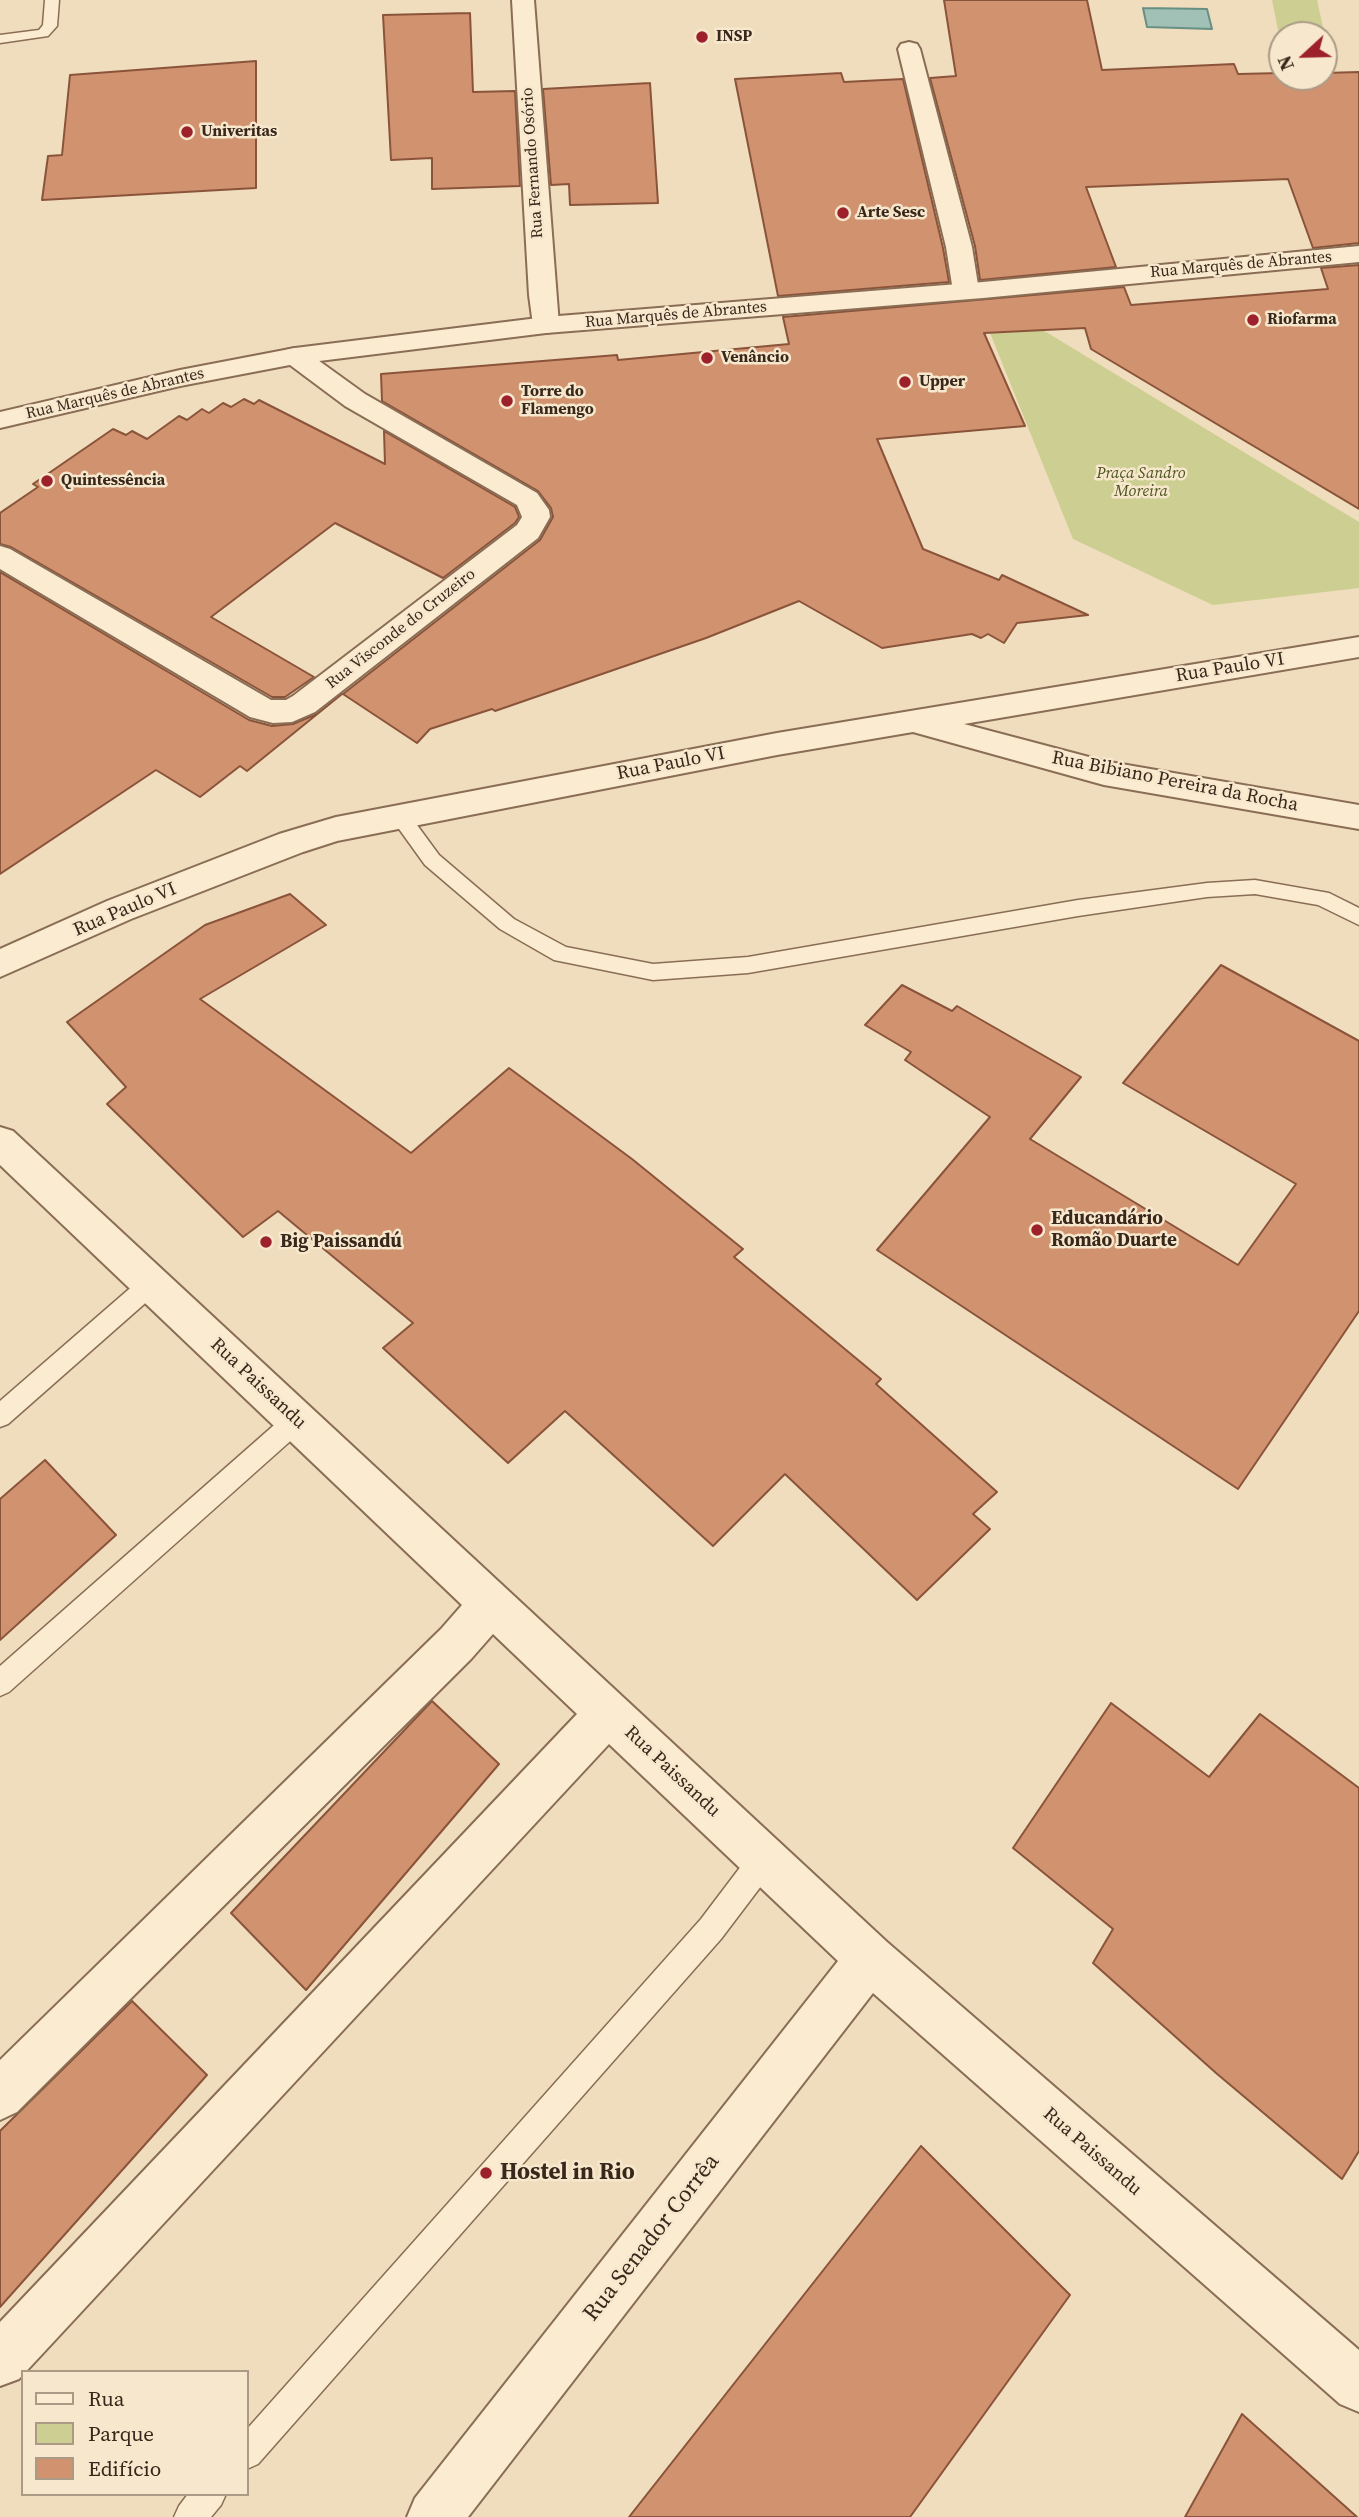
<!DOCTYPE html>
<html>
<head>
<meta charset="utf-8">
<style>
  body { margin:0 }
  #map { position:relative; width:1359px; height:2517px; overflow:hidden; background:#f0ddbd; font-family:"Source Serif 4",serif }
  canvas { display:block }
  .legend { position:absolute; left:21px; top:2370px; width:228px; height:126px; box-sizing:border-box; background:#f7e8cd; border:2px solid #ab9b86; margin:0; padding:9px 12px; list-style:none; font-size:21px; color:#38271b }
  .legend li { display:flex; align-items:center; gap:14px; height:35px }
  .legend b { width:35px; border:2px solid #ab9b86 }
  .north { position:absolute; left:1268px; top:21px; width:70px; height:70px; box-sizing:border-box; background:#f7e8cd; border:2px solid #ab9b86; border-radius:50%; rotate:248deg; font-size:19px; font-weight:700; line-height:28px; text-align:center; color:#38271b }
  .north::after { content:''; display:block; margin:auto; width:24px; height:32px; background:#9c212b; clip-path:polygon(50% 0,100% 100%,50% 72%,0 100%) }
</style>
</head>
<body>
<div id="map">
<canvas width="1359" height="2517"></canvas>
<ul class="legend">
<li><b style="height:9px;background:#fbebd1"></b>Rua</li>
<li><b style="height:19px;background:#cccf91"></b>Parque</li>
<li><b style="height:19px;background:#d19270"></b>Edifício</li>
</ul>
<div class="north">N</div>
</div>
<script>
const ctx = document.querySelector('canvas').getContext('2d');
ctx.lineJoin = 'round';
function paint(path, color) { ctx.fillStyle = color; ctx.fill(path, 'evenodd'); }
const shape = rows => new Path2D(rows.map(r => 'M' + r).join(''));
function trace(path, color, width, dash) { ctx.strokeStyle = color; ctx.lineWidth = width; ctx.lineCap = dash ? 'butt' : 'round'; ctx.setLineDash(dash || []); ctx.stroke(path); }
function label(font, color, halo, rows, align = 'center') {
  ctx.font = font + ' "Source Serif 4",serif'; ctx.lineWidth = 5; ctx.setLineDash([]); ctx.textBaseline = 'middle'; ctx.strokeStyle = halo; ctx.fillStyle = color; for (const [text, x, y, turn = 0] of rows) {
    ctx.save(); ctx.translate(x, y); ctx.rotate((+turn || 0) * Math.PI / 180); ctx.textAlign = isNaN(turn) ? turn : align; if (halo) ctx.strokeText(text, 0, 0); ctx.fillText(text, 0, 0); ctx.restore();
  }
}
paint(shape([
  [1272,0,1317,0,1324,32,1278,30],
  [1023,318,1359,522,1359,588,1213,605,1073,539,986,323]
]), '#cccf91');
const water = shape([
  [1143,8,1207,9,1212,29,1147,27,1143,8]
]);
paint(water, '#a1c1b6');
trace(water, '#688f83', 2);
const building = shape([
  [944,0,1087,0,1102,70,1234,64,1238,74,1282,73,1282,77,1324,77,1324,73,1359,72,1359,243,1313,248,1288,179,1086,187,1116,267,980,280,975,246,930,78,956,76,944,0],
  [470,13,473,92,515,91,520,186,432,189,432,158,391,160,383,15,470,13],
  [256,61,256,188,42,200,48,156,62,155,70,75,256,61],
  [841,73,844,82,903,79,943,248,949,282,778,296,735,79,841,73],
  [650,83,658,203,570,205,569,184,551,185,543,89,650,83],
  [1359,265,1359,509,1091,349,1085,328,984,333,1025,426,877,439,923,549,999,580,1002,575,1088,615,1017,623,1004,643,988,634,981,638,972,634,882,648,799,601,706,638,495,711,492,709,430,729,417,743,343,694,540,540,553,517,551,508,538,491,382,401,381,374,617,355,618,360,789,344,783,317,1124,287,1131,305,1328,289,1321,268,1359,265],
  [244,399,254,404,259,400,385,464,384,431,515,507,519,517,515,523,443,578,335,523,211,617,314,677,285,697,272,697,11,547,0,544,0,513,38,487,33,484,113,429,126,435,132,431,147,439,179,416,187,420,202,409,209,413,223,403,231,407,244,399],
  [0,572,249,720,272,726,293,724,317,714,342,694,247,771,240,766,200,797,156,770,0,874,0,572],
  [290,894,326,925,200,999,411,1153,509,1068,632,1159,743,1249,734,1257,881,1379,876,1384,997,1492,973,1514,990,1529,917,1600,785,1474,713,1546,565,1411,508,1463,383,1348,413,1323,278,1211,243,1237,107,1104,126,1087,67,1022,205,925,290,894],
  [1221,965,1359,1041,1359,1311,1238,1489,877,1250,990,1117,905,1060,911,1052,865,1025,902,985,952,1011,957,1006,1081,1077,1030,1139,1238,1265,1296,1184,1123,1083,1221,965],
  [45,1460,116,1535,0,1640,0,1499,45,1460],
  [432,1701,499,1764,306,1990,231,1913,432,1701],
  [1111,1703,1209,1777,1260,1714,1359,1788,1359,2151,1342,2179,1216,2073,1093,1963,1113,1929,1013,1848,1111,1703],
  [132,2001,207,2075,0,2307,0,2131,132,2001],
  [921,2146,1070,2295,910,2517,629,2517,921,2146],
  [1242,2414,1357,2517,1185,2517,1242,2414]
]);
paint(building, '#d19270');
trace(building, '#8a543a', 2);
const service = shape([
  [45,0,59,0,57,26,48,36,0,43,0,35,39,30,43,25,45,0],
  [399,808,406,810,439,855,514,919,566,947,653,964,748,957,1078,900,1207,883,1255,880,1329,893,1359,908,1359,925,1318,905,1255,894,1207,897,1078,916,748,973,653,980,554,960,500,929,425,865,389,815,392,810,399,808],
  [151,1274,159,1277,162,1284,159,1291,8,1424,0,1427,0,1401,143,1277,151,1274],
  [297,1409,305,1412,309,1420,305,1428,9,1692,0,1696,0,1666,289,1412,297,1409],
  [764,1845,774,1849,778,1859,774,1869,721,1939,258,2464,247,2469,247,2429,701,1919,754,1849,764,1845],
  [188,2494,226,2494,221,2505,211,2517,174,2517,179,2506,188,2494]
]);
const minor = shape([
  [512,0,534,0,559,325,555,331,546,333,537,331,533,325,529,295,512,0],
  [909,42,917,44,920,49,972,247,979,291,975,296,966,299,957,296,953,291,946,247,898,49,901,44,909,42],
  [295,348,304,350,365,394,537,493,549,510,550,517,538,538,315,712,292,722,273,723,250,717,0,569,0,546,10,549,271,700,286,700,293,696,517,525,522,517,517,505,345,406,286,362,282,356,286,350,295,348],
  [1359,637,1359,657,964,724,1104,761,1359,805,1359,829,1104,785,913,732,777,755,337,841,303,852,131,919,0,977,0,949,107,901,279,834,336,817,777,733,1359,637],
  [0,1127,13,1131,887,1942,1359,2350,1359,2412,1340,2404,873,1993,468,2517,407,2517,415,2498,838,1961,609,1744,19,2379,0,2386,0,2322,577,1714,493,1634,471,1659,17,2112,0,2120,0,2060,441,1629,462,1605,0,1165,0,1127]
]);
const tertiary = shape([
  [1359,246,1359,262,983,298,546,333,295,364,180,386,0,428,0,412,180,370,295,348,546,317,983,282,1359,246]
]);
trace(service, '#896d55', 3);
trace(minor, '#896d55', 4);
trace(tertiary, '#896d55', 4);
paint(service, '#fbebd1');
paint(minor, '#fbebd1');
paint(tertiary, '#fbebd1');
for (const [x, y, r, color] of [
  [702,37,7,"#9c212b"],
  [187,132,7,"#9c212b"],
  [843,213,7,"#9c212b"],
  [1253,320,7,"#9c212b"],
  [707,358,7,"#9c212b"],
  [905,382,7,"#9c212b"],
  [507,401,7,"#9c212b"],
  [47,481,7,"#9c212b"],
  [1037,1230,7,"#9c212b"],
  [266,1242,7,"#9c212b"],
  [486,2173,7,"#9c212b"]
]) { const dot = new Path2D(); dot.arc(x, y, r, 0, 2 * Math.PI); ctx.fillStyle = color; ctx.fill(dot); trace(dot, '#f7e8cd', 2.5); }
label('bold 16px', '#38271b', '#f7e8cd', [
  ["INSP",716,37],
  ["Univeritas",201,132],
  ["Arte Sesc",857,213],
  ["Riofarma",1267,320],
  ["Venâncio",721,358],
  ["Upper",919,382],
  ["Torre do",521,392],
  ["Flamengo",521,410],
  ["Quintessência",61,481]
], 'left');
label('16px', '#38271b', '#f7e8cd', [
  ["Rua Fernando Osório",533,163,-94],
  ["Rua Marquês de Abrantes",1241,265,-5],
  ["Rua Marquês de Abrantes",676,315,-5],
  ["Rua Marquês de Abrantes",115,394,-13],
  ["Rua Visconde do Cruzeiro",401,629,-38]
]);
label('italic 16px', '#4c5520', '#f7e8cd', [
  ["Praça Sandro",1141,474],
  ["Moreira",1141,492]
]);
label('19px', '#38271b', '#f7e8cd', [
  ["Rua Paulo VI",1230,668,-9],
  ["Rua Paulo VI",671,764,-11],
  ["Rua Bibiano Pereira da Rocha",1175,782,11],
  ["Rua Paulo VI",125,910,-23],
  ["Rua Paissandu",258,1384,43],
  ["Rua Paissandu",672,1772,43],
  ["Rua Paissandu",1092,2152,41]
]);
label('bold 19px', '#38271b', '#f7e8cd', [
  ["Educandário",1051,1219],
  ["Romão Duarte",1051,1241],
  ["Big Paissandú",280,1242]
], 'left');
label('bold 23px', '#38271b', '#f7e8cd', [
  ["Hostel in Rio",500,2173]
], 'left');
label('23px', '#38271b', '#f7e8cd', [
  ["Rua Senador Corrêa",652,2238,-52]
]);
</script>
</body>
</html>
